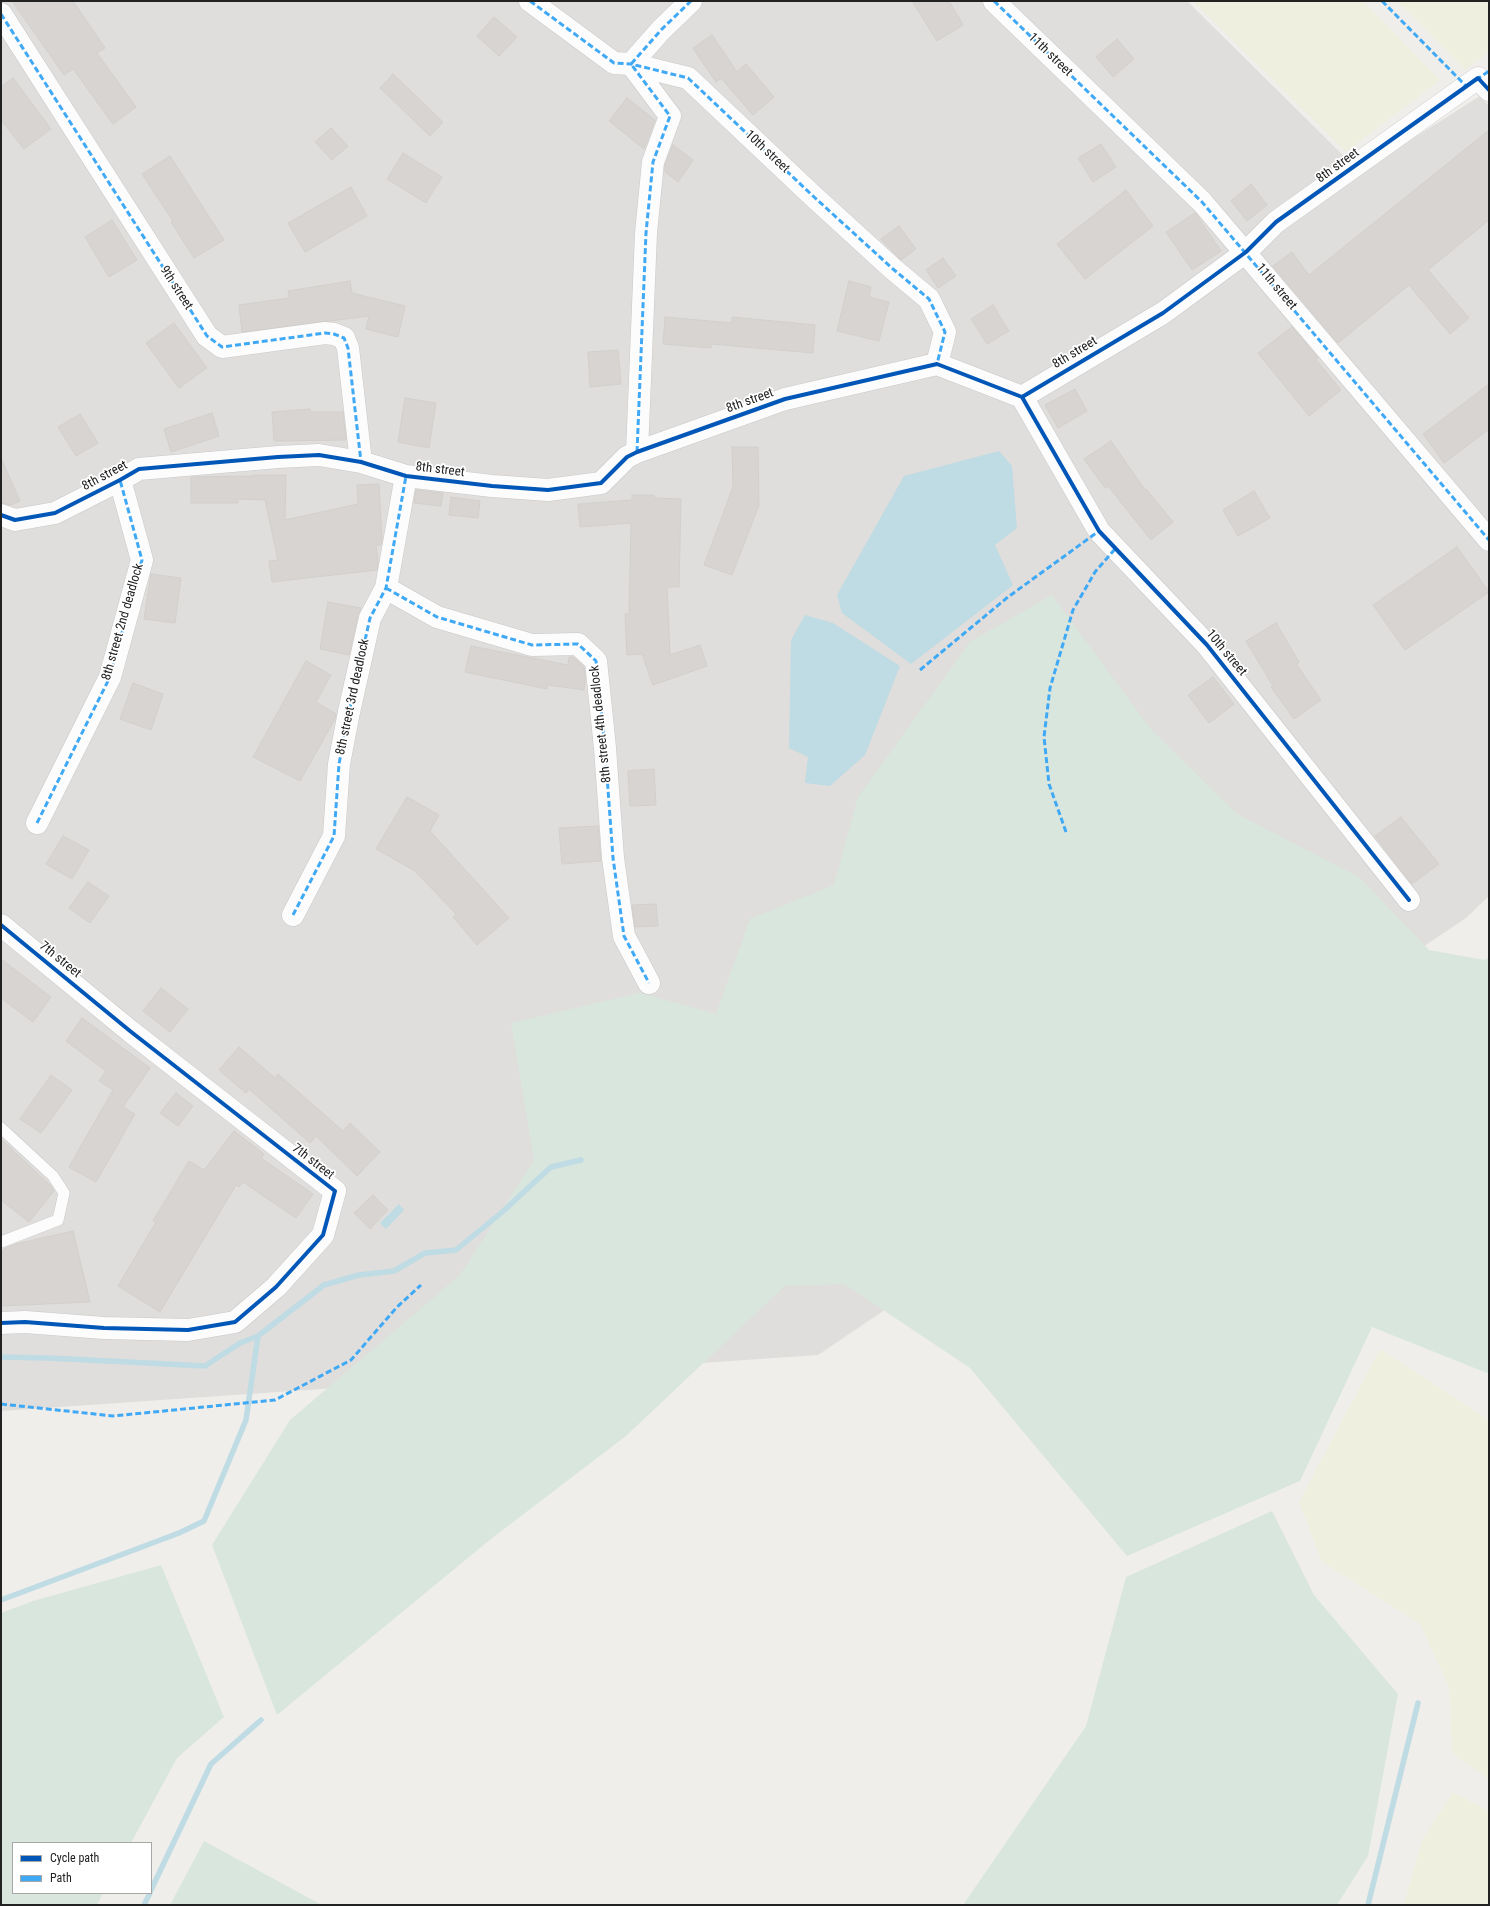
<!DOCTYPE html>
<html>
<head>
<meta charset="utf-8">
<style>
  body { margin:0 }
  #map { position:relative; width:1490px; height:1906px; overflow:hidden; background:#f0eeeb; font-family:"Roboto Condensed",sans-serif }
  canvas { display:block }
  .frame { position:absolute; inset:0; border:2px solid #222; pointer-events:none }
  .legend { position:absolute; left:12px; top:1842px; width:140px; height:52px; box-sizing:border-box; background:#fff; border:1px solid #a7a7a7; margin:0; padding:5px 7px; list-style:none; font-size:12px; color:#222 }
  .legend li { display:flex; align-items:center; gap:8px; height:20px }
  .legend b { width:20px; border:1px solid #a7a7a7 }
</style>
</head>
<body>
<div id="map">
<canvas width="1490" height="1906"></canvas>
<div class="frame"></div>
<ul class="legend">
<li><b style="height:5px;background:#0057b8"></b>Cycle path</li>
<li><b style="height:5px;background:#3fa9f5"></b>Path</li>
</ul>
</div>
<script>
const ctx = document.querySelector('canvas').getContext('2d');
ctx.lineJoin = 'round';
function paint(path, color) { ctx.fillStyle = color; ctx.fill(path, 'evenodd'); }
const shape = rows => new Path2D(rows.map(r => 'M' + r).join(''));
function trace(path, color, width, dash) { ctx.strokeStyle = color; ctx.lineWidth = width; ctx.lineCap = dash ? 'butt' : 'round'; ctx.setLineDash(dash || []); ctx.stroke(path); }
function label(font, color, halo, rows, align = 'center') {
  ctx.font = font + ' "Roboto Condensed",sans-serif'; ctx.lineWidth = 3.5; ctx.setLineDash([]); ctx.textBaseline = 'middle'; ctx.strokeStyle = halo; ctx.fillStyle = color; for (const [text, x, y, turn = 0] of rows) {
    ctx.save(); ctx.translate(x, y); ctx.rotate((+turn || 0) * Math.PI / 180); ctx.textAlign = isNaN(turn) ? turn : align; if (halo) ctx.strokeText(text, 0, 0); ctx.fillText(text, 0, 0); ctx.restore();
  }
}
paint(shape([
  [1,1,1187,1,1360,172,1480,96,1489,106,1489,896,1466,918,818,1355,1,1411]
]), '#dfdedc');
paint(shape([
  [1193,1,1363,1,1440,80,1346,152],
  [1397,1,1489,1,1489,52,1465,70],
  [1380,1349,1489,1420,1489,1780,1452,1753,1449,1687,1420,1624,1322,1562,1299,1502],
  [1453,1792,1489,1811,1489,1905,1404,1905,1422,1840]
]), '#efefdf');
paint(shape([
  [1052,595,1149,727,1237,814,1359,877,1429,950,1485,960,1489,957,1489,1371,1487,1373,1372,1327,1300,1481,1127,1556,970,1368,844,1284,785,1286,626,1436,491,1539,277,1715,212,1545,290,1420,460,1275,534,1160,511,1023,640,993,716,1014,750,919,834,885,858,797,970,642],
  [1272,1511,1314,1595,1398,1694,1368,1856,1337,1905,963,1905,1086,1726,1126,1577],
  [161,1565,224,1717,177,1758,131,1843,13,1843,13,1893,103,1893,97,1905,1,1905,1,1613,33,1601],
  [204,1841,322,1905,170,1905]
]), '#d9e6de');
paint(shape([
  [999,451,1012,466,1017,528,995,545,1013,585,911,664,842,613,837,595,904,476],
  [805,615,833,623,900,666,865,755,830,786,805,783,808,757,789,748,791,640],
  [399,1204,404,1210,386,1229,380,1223]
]), '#bfdbe3');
trace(shape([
  [1,1357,49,1358,205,1366,240,1343,258,1336,324,1285,359,1275,394,1271,425,1253,456,1250,501,1213,551,1167,581,1160],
  [1,1600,179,1533,204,1521,246,1420,258,1336],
  [151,1890,211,1764,261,1720],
  [144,1905,150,1893],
  [1368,1905,1418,1703]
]), '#bfdbe3', 5.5);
const building = shape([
  [12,1,73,1,105,48,97,53,136,107,113,124,73,69,64,75,12,1],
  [912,1,949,1,963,25,937,41,912,1],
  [494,17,517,37,499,56,477,36,494,17],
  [712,35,737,72,746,64,774,97,753,115,721,78,716,82,693,48,712,35],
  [1117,39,1134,59,1113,77,1096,57,1117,39],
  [393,74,443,122,430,136,380,88,393,74],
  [13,78,51,129,24,149,1,120,1,87,13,78],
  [627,98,655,120,644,149,609,121,627,98],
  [331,128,348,146,332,160,315,142,331,128],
  [1489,130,1489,220,1428,270,1469,318,1450,334,1409,285,1338,343,1273,266,1292,252,1309,275,1489,130],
  [1101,144,1116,167,1093,182,1078,158,1101,144],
  [673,145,693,160,678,182,665,172,665,165,673,145],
  [403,153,442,177,426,203,387,179,403,153],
  [170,156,224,240,194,258,171,222,173,221,142,174,170,156],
  [1251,184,1267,205,1247,221,1231,201,1251,184],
  [351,187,367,216,305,252,288,223,351,187],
  [1126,190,1153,226,1085,279,1057,244,1126,190],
  [1195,213,1221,251,1192,270,1166,232,1195,213],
  [112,220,137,260,109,277,85,237,112,220],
  [899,226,916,249,901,260,881,239,899,226],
  [943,258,956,276,938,288,926,270,943,258],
  [350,281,352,293,405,306,398,337,366,329,369,316,242,332,239,305,289,298,288,291,350,281],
  [849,281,871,287,869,297,889,302,879,341,837,331,849,281],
  [993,305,1009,331,987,344,971,319,993,305],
  [665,317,732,323,732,317,815,325,813,353,711,344,711,348,663,344,665,317],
  [174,323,207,368,179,388,146,343,174,323],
  [1292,327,1318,358,1316,360,1341,390,1309,416,1258,353,1292,327],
  [618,350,621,384,590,387,588,352,618,350],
  [1489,384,1489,429,1444,463,1423,434,1489,384],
  [1075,389,1087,411,1058,428,1045,405,1075,389],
  [405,398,436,403,429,448,398,442,405,398],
  [310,409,311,412,343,412,346,440,274,441,272,412,310,409],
  [212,413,219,436,171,452,164,429,212,413],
  [80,414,98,443,76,456,58,427,80,414],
  [1111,441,1145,490,1146,489,1173,522,1151,540,1108,486,1105,488,1084,459,1111,441],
  [732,447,758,447,759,505,732,575,704,565,733,487,732,447],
  [1,458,20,501,11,505,1,503,1,458],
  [254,475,286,475,285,520,358,504,357,485,379,484,382,540,381,545,376,545,378,562,377,570,272,582,269,561,278,560,265,500,238,499,238,503,191,503,191,477,254,476,254,475],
  [416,490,443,493,441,506,414,503,416,490],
  [1254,491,1270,518,1238,536,1223,510,1254,491],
  [632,495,654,495,654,498,681,499,679,587,667,587,670,655,700,645,707,666,653,685,642,654,627,655,625,614,629,614,631,523,580,527,578,504,632,500,632,495],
  [451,497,480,501,478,518,449,515,451,497],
  [1457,547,1489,592,1405,650,1373,605,1457,547],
  [151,574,181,578,175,623,144,619,151,574],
  [328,602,361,608,358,615,349,655,320,649,328,602],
  [1276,623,1299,662,1296,664,1321,700,1294,719,1271,687,1273,686,1246,641,1276,623],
  [471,646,568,665,569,657,573,657,584,667,585,679,584,690,548,685,547,689,465,672,471,646],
  [306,661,331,675,316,702,336,714,335,719,300,781,253,757,306,661],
  [1213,677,1234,704,1209,723,1188,695,1213,677],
  [133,683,163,694,151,730,120,719,133,683],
  [654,769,656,805,630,806,628,771,654,769],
  [407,797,439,815,430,831,509,918,477,945,453,917,456,914,415,871,376,849,407,797],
  [1401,817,1439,864,1412,884,1375,836,1401,817],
  [598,826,601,861,562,864,559,828,598,826],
  [63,836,89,850,72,879,46,864,63,836],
  [88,882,109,896,90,923,69,908,88,882],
  [656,904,658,926,635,927,632,905,656,904],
  [1,959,51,997,33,1022,1,998,1,959],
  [161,988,188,1009,170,1032,143,1011,161,988],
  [82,1018,150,1068,123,1107,135,1114,96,1182,69,1167,113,1090,99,1081,106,1071,66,1041,82,1018],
  [239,1047,275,1078,278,1074,343,1131,350,1123,380,1152,357,1176,316,1136,310,1143,249,1089,246,1093,219,1070,239,1047],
  [51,1075,72,1090,41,1133,20,1119,51,1075],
  [176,1093,193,1106,178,1126,160,1113,176,1093],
  [234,1131,264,1154,261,1158,313,1194,296,1218,243,1182,239,1187,236,1185,160,1312,118,1286,156,1222,153,1221,189,1161,204,1170,234,1131],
  [1,1139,51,1186,54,1191,29,1222,1,1200,1,1139],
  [373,1195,388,1210,370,1229,354,1213,373,1195],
  [73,1231,90,1302,1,1306,1,1257,4,1249,16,1244,73,1231]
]);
paint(building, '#d7d4d2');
trace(building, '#d3d0cc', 1);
const lane = shape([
  [1,1128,53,1176,64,1193,58,1220,1,1242]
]);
const street = shape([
  [530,1,614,63,631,64,688,78,813,196,893,269,929,299,945,332,937,364],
  [994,1,1202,202,1489,540],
  [1,14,207,336,222,347,325,333,334,334,344,338,348,348,361,462],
  [1022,397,1099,531,1207,645,1409,900],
  [637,452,646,233,653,162,670,116,631,64,661,30,691,1],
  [1,515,15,520,55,513,120,480,139,469,278,457,319,455,361,462,406,476,492,486,548,490,601,483,627,457,637,452,785,399,937,364,1022,397,1163,313,1246,252,1276,222,1478,78,1489,90],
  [386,588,437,617,532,645,578,644,596,661,605,748,613,858,624,936,649,983],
  [37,823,110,677,142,560,120,480],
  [293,915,334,836,339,764,349,712,370,618,386,588,406,476],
  [1,925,130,1031,335,1191,323,1235,276,1287,235,1322,188,1330,104,1328,25,1322,1,1323]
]);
trace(lane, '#c9c8c7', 12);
trace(street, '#c9c8c7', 23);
trace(lane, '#fdfcfc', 11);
trace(street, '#fdfcfc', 22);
trace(shape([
  [530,1,614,63,631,64,688,78,813,196,893,269,929,299,945,332,937,364],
  [994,1,1202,202,1489,540],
  [1382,1,1466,86],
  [1,14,207,336,222,347,325,333,334,334,344,338,348,348,361,462],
  [1476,80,1489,71],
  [637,452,646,233,653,162,670,116,631,64,661,30,691,1],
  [386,588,437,617,532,645,578,644,596,661,605,748,613,858,624,936,649,983],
  [920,670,1008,597,1099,531],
  [37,823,110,677,142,560,120,480],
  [1066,832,1049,784,1044,737,1050,688,1073,610,1095,572,1115,549],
  [293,915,334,836,339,764,349,712,370,618,386,588,406,476],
  [1,1404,113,1416,275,1400,351,1360,397,1307,421,1285]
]), '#3fa9f5', 3, [6, 3]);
trace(shape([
  [1022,397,1099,531,1207,645,1409,900],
  [1,515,15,520,55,513,120,480,139,469,278,457,319,455,361,462,406,476,492,486,548,490,601,483,627,457,637,452,785,399,937,364,1022,397,1163,313,1246,252,1276,222,1478,78,1489,90],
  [1,925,130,1031,335,1191,323,1235,276,1287,235,1322,188,1330,104,1328,25,1322,1,1323]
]), '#0057b8', 4);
label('13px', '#222', '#fff', [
  ["11th street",1050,55,44],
  ["10th street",767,152,43],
  ["8th street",1338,166,-36],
  ["11th street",1276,287,50],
  ["9th street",176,288,57],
  ["8th street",1075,353,-31],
  ["8th street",750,401,-20],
  ["8th street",440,470,7],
  ["8th street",105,476,-28],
  ["8th street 2nd deadlock",123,622,-74],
  ["10th street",1226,653,50],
  ["8th street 3rd deadlock",353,697,-78],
  ["8th street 4th deadlock",601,724,-96],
  ["7th street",60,960,39],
  ["7th street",313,1162,38]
]);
</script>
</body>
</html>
